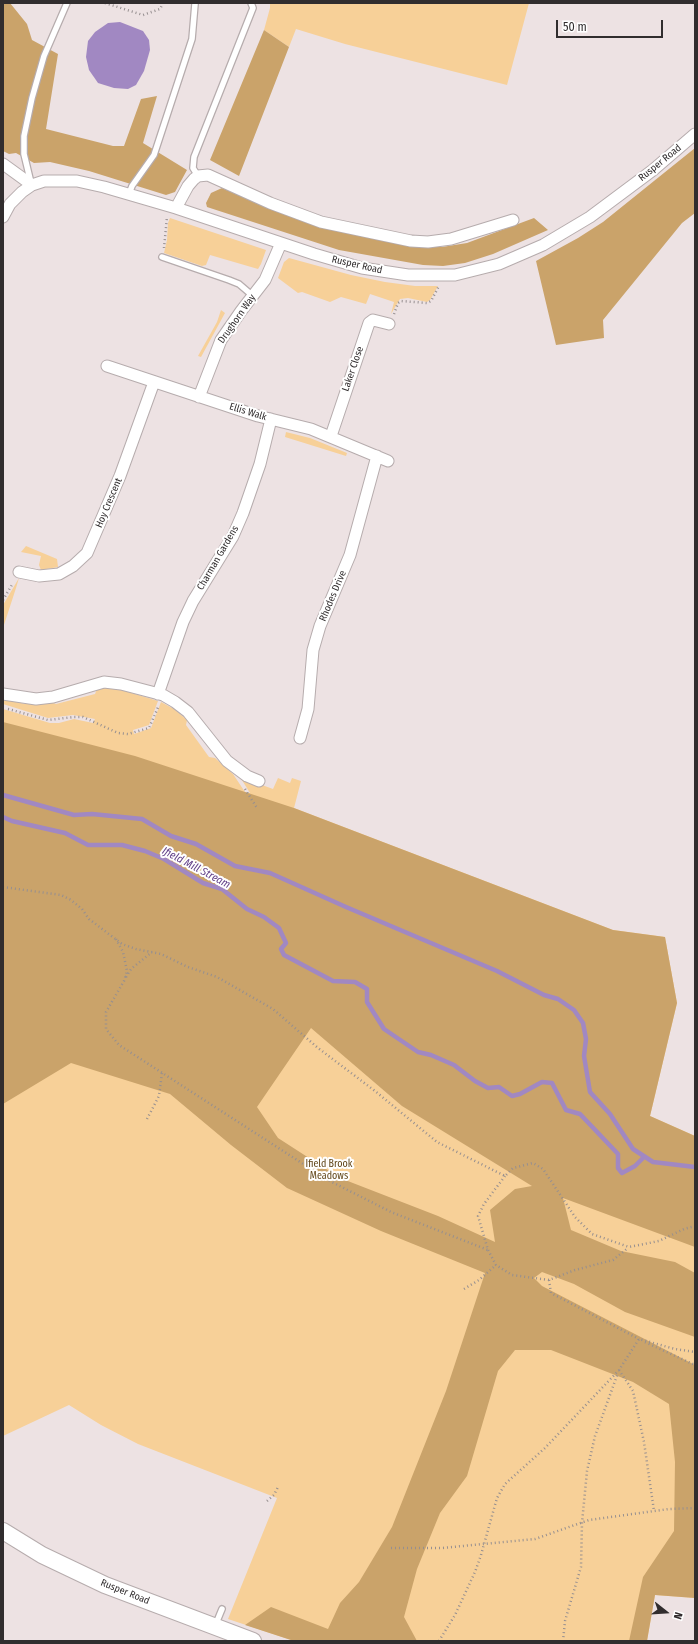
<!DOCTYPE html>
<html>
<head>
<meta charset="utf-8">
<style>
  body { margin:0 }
  #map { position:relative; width:698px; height:1644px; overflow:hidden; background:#ede2e3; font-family:"Fira Sans Condensed",sans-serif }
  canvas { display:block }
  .frame { position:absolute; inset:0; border:4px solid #312d2e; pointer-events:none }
  .north { position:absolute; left:646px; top:1592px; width:40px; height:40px; -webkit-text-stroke:3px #fff; paint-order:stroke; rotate:107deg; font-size:11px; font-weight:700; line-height:16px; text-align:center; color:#312d2e }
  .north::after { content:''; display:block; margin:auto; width:14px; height:18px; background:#312d2e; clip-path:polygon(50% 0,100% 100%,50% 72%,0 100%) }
  .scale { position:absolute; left:556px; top:20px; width:107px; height:18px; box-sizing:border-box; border:2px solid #312d2e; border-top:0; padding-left:5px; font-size:12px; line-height:14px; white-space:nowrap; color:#312d2e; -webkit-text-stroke:3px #fff; paint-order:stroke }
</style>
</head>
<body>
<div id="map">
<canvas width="698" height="1644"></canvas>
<div class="frame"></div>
<div class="north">N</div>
<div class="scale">50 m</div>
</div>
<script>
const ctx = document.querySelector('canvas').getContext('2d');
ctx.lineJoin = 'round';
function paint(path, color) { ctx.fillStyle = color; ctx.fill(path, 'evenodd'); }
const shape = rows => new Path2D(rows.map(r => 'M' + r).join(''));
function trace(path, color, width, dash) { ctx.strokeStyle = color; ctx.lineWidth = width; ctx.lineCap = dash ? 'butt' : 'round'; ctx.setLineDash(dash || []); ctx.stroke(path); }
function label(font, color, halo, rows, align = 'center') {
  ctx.font = font + ' "Fira Sans Condensed",sans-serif'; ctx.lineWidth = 4; ctx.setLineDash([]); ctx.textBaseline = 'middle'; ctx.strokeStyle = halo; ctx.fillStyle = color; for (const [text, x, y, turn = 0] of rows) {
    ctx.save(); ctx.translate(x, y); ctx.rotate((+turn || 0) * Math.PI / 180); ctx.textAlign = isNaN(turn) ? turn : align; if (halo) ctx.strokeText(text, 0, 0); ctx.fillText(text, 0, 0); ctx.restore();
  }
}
paint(shape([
  [270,3,529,3,507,85,345,44,296,29,289,47,264,30,270,8],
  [170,218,266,250,261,264,258,269,210,255,206,265,202,266,164,253,167,240,168,223],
  [289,258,351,275,385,282,415,286,438,286,430,300,427,302,408,298,400,299,391,314,394,302,370,294,366,304,341,297,330,302,302,292,298,293,278,278,284,262],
  [221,310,225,313,201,357,198,356,217,322],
  [286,432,310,438,347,453,346,456,285,437],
  [26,546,57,559,58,567,41,570,39,565,41,556,21,552],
  [19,578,16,588,3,628,3,605],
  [106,688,122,690,158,701,149,725,133,730,134,734,151,728,161,702,174,709,187,720,186,725,209,757,215,758,233,774,245,792,250,793,240,777,273,789,278,778,290,783,292,778,301,781,294,808,613,930,665,937,677,1003,650,1116,695,1136,695,1598,655,1595,647,1641,294,1641,228,1619,277,1498,138,1444,101,1425,69,1405,3,1436,3,709,50,723,59,723,74,719,93,723,95,719,73,715,48,718,3,704,3,699,25,704,51,702,56,704,95,694,97,689]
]), '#f7d098');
paint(shape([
  [3,3,10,3,27,24,32,40,58,54,46,129,113,146,124,146,141,99,157,96,143,143,187,170,175,192,166,195,89,171,50,162,34,163,16,153,9,154,3,151],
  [264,30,289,47,239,176,210,160],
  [695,148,695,213,682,223,603,320,604,338,556,345,536,261,578,238,603,222],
  [222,188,278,212,324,228,388,242,419,247,442,247,467,243,534,218,548,230,493,254,465,263,443,266,423,265,339,250,207,207,206,203,211,193],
  [3,722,135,756,294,808,613,930,665,937,677,1003,650,1116,695,1136,695,1247,563,1198,571,1230,621,1251,675,1262,695,1273,695,1337,625,1312,574,1284,542,1272,534,1278,542,1286,695,1365,695,1598,655,1595,647,1641,629,1641,643,1577,674,1531,675,1462,669,1404,633,1382,551,1350,515,1350,498,1371,467,1476,440,1513,417,1569,404,1617,417,1641,294,1641,245,1625,271,1607,328,1629,340,1603,359,1582,392,1527,446,1391,485,1273,381,1231,287,1188,231,1145,170,1094,71,1063,3,1104],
  [311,1028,402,1106,532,1186,515,1189,490,1210,495,1242,438,1216,340,1178,278,1138,257,1107]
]), '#caa36a');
paint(shape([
  [120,22,143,31,149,40,150,50,144,71,136,85,128,89,114,88,98,83,89,70,86,57,88,41,95,32,108,23]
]), '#a188c2');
trace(shape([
  [3,795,74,815,92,814,142,819,171,836,196,844,235,866,270,873,346,907,497,971,544,995,558,999,574,1010,583,1023,586,1039,584,1056,590,1092,610,1114,633,1149,653,1162,695,1167],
  [3,817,12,821,65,833,88,845,122,845,145,851,164,859,203,883,222,889,247,909,264,917,279,928,286,943,281,949,284,955,333,981,355,982,367,989,367,1002,384,1029,418,1052,431,1055,454,1065,475,1081,488,1088,499,1087,512,1096,520,1094,542,1082,552,1083,566,1110,580,1114,618,1154,618,1168,622,1173,635,1166,644,1157]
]), '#a188c2', 4.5);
const lane = shape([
  [198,176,193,168,194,157,253,8,251,3],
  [31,183,24,154,24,136,32,98,44,56,67,3],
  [129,194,132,186,154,155,192,39,195,4],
  [162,257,229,280,239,284,253,296],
  [215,1626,222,1609]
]);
const street = shape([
  [3,164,32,185],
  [176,208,188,186,194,179,198,176,208,175,270,203,321,222,411,241,428,242,451,239,513,220],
  [3,217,10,204,22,192,32,185,44,181,77,181,104,187,176,208,314,254,362,268,408,275,455,275,499,264,543,245,590,217,653,170,695,134],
  [107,366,258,416,311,429,388,461],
  [199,397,221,340,241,311,265,280,281,243],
  [331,436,369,323,373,320,389,324],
  [19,572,39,576,59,574,73,566,87,553,120,476,154,382],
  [3,694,36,699,53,697,104,682,121,684,163,695,175,702,188,712,227,761,247,776,259,781],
  [158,694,183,622,193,601,233,536,243,513,260,464,271,419],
  [300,738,308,709,313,650,320,626,350,555,377,456]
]);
const secondary = shape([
  [3,1531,42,1555,105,1585,253,1641]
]);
trace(lane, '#b6acad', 8);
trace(street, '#b6acad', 13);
trace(secondary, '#b6acad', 18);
trace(shape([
  [105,3,143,15,160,9,163,3],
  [164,248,167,217],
  [394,314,398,303,401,301,427,303,431,301,439,286],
  [3,600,13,583],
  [8,709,48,720,74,717,83,717,118,733,128,734,149,728,159,705],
  [245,789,257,808],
  [3,887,61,895,71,900,82,909,89,919,122,944,136,949,161,954,188,967,217,977,273,1009,318,1048,375,1091,437,1142,505,1176,513,1168,533,1163,543,1169,575,1217,592,1234,629,1247,659,1241,684,1229,695,1226],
  [116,939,123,952,127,971,124,981,106,1012,106,1029,119,1045,328,1180,391,1212,488,1250],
  [126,977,131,969,152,952],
  [147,1119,159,1096,162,1073],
  [505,1176,484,1204,478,1216,488,1250,496,1265,512,1275,549,1280,575,1270,613,1260,628,1248],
  [549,1280,551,1293,639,1339],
  [464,1289,479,1280,496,1265],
  [645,1342,695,1365],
  [619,1370,633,1391,644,1442,654,1511],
  [267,1501,274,1495,278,1487],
  [391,1548,442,1548,535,1539,589,1520,669,1509,695,1508],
  [439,1641,455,1615,475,1572,481,1555,497,1498,505,1484,545,1448,619,1370,639,1339,675,1349,695,1352],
  [563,1641,565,1621,581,1567,582,1523,587,1471,595,1436,618,1373]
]), '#968f90', 2.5, [1, 3]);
trace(lane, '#fff', 5.5);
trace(street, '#fff', 11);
trace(secondary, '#fff', 16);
label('10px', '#312d2e', '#fff', [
  ["Rusper Road",660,163,-39],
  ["Rusper Road",357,265,13],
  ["Drughorn Way",237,319,-55],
  ["Laker Close",353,369,-71],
  ["Ellis Walk",248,412,17],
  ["Hoy Crescent",109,503,-67],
  ["Charman Gardens",218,558,-60],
  ["Rhodes Drive",333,596,-67],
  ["Rusper Road",125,1592,22]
]);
label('10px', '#604518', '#fff', [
  ["Ifield Brook",329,1164],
  ["Meadows",329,1176]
]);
label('italic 11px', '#64428a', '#fff', [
  ["Ifield Mill Stream",196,868,28]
]);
</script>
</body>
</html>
